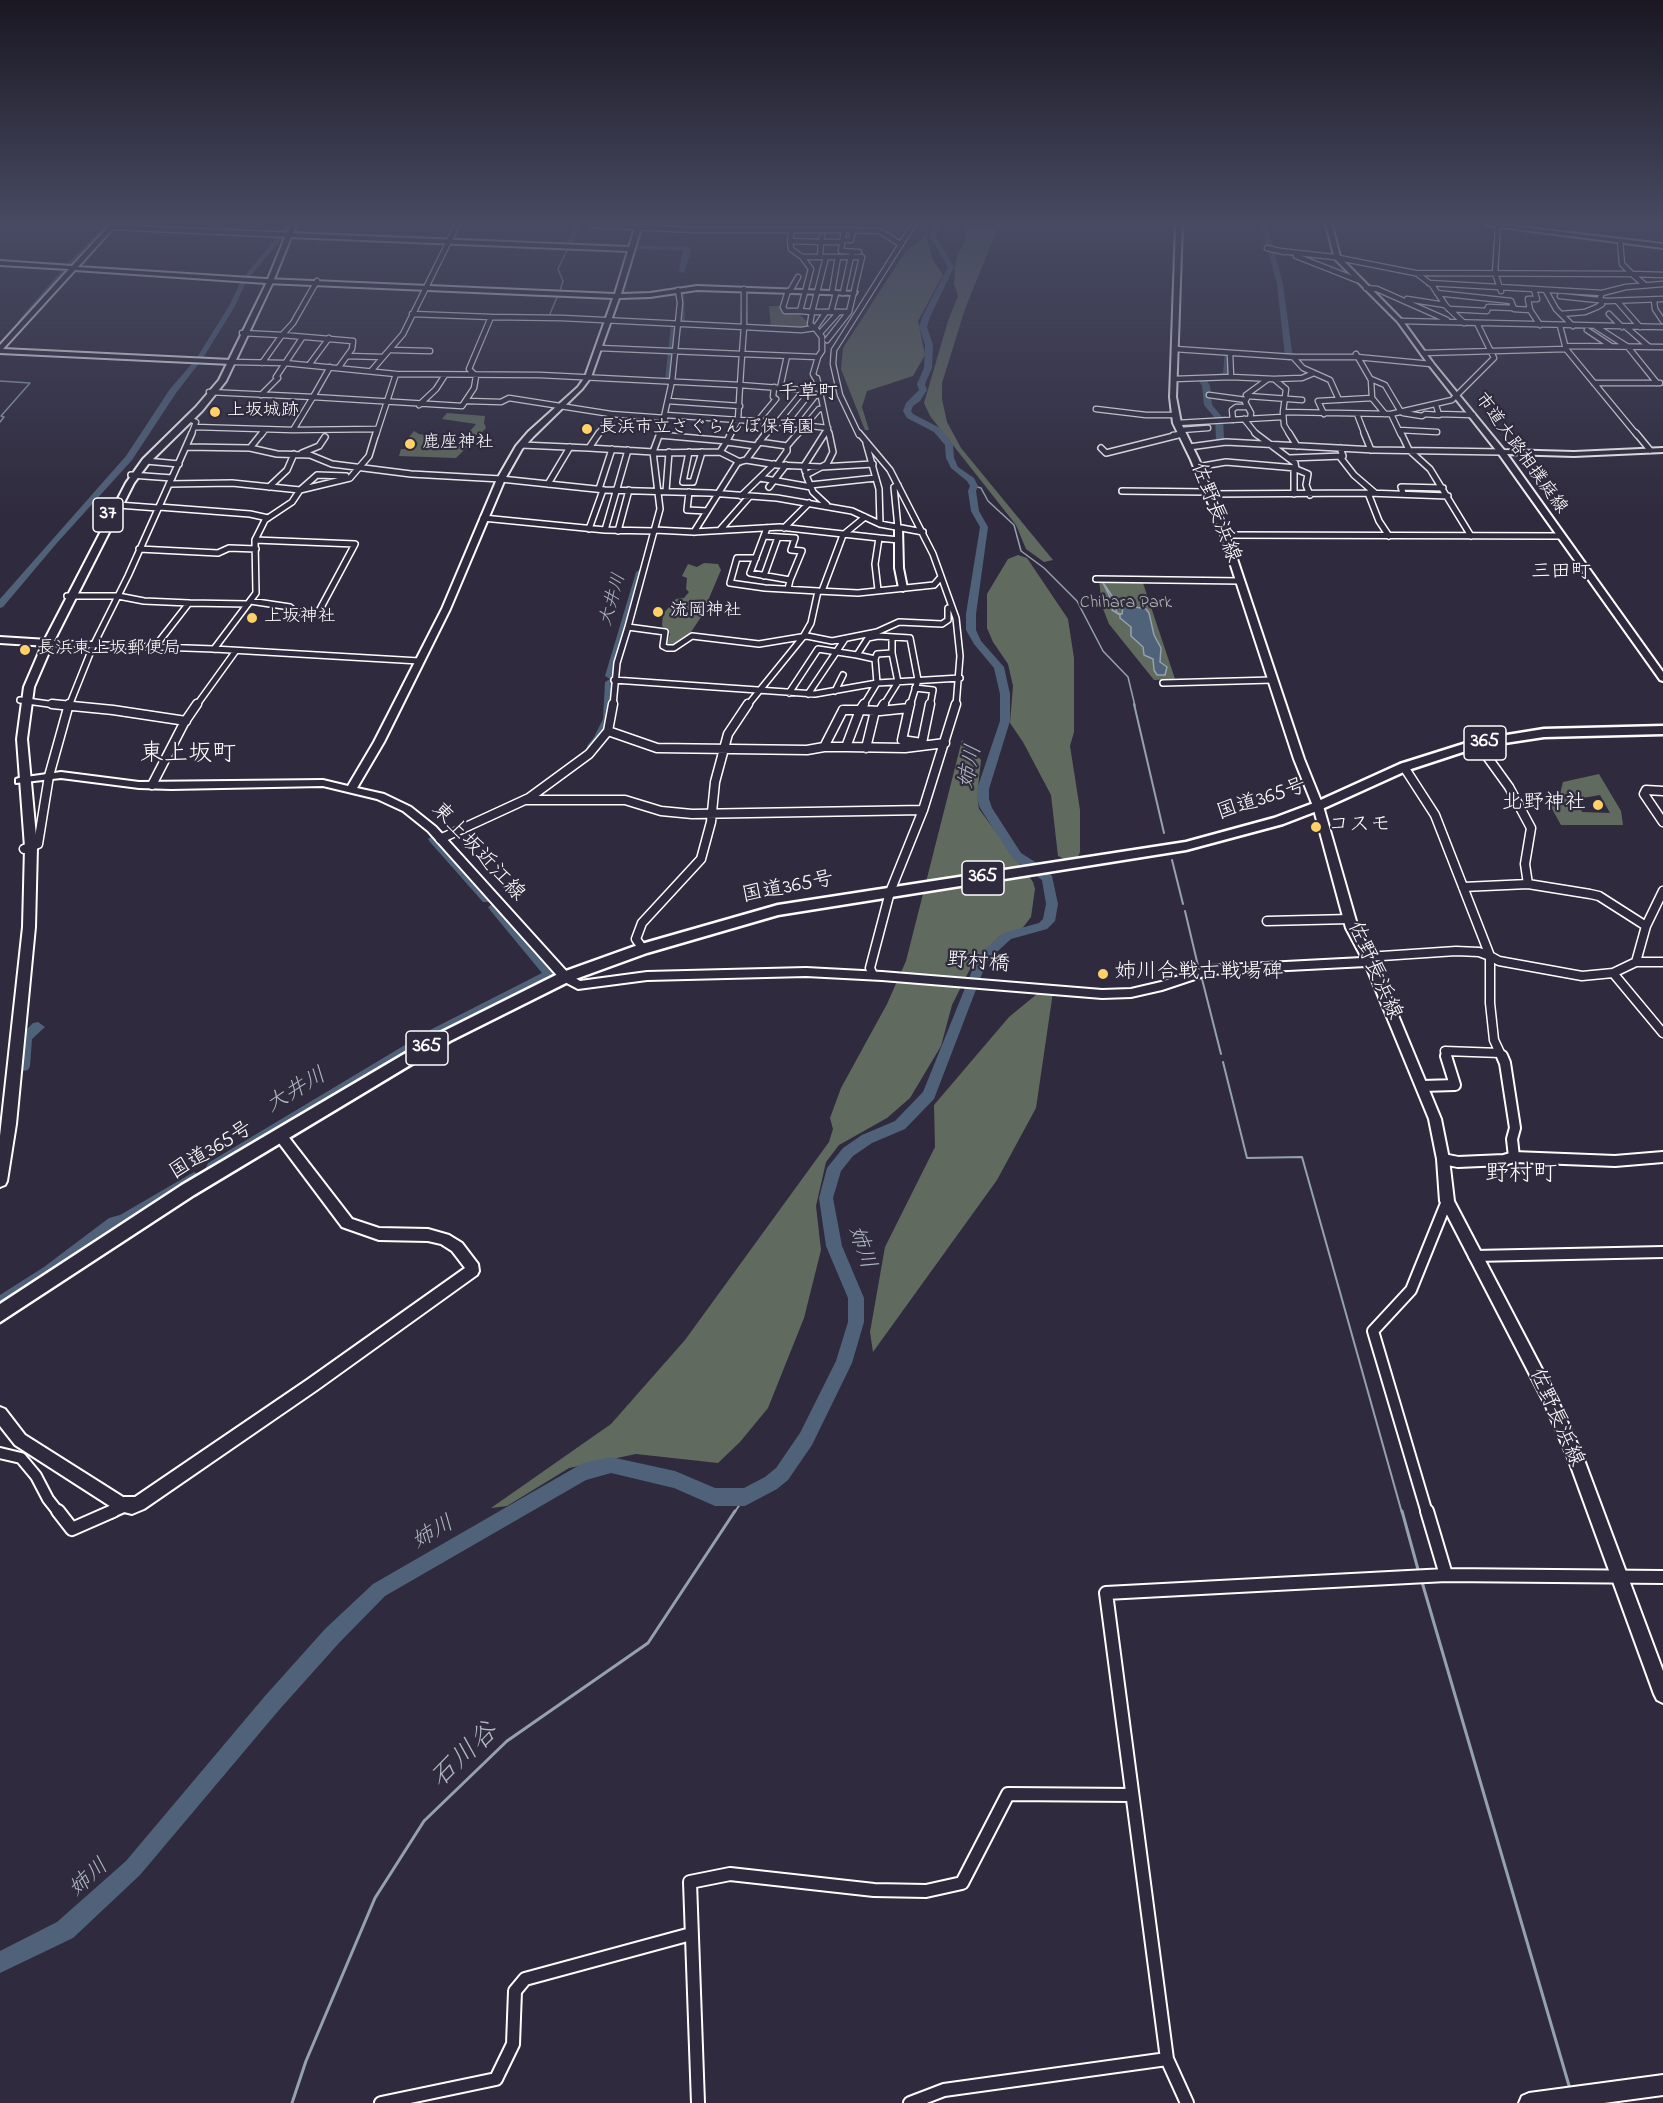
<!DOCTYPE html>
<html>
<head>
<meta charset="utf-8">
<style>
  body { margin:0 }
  canvas { display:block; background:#2f2a3d }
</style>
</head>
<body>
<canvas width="1663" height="2103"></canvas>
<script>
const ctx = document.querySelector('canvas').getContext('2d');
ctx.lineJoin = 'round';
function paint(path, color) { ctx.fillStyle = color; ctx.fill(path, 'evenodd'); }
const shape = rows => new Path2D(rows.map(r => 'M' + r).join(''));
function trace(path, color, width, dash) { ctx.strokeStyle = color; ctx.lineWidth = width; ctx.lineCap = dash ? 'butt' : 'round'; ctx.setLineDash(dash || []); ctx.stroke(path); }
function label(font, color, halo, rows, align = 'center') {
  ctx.font = font + ' "Indie Flower","Klee One",sans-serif'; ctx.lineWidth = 4.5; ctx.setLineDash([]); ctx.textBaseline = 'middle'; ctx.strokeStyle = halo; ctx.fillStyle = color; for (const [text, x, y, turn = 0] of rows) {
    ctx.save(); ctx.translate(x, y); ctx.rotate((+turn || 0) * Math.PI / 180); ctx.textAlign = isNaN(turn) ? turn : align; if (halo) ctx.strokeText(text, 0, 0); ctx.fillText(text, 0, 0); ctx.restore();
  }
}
paint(shape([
  [995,225,999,225,965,309,942,383,942,399,947,422,961,448,1053,560,1044,562,1026,549,1016,525,930,416,924,403,948,321,958,296,954,284,955,267,957,256,965,241,964,228,967,226,993,228],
  [926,236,933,260,943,275,918,321,925,355,913,376,867,391,862,407,869,430,865,430,841,369,843,348,905,252],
  [769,306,781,306,785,312,796,311,813,327,771,328],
  [447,413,485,416,484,423,486,428,456,458,399,456,401,449,414,449,418,443,406,441,414,431,419,434,434,437,434,440,429,445,431,447,448,449,462,445,464,438,476,424,442,419],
  [1018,555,1027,558,1068,619,1074,658,1074,732,1070,746,1080,810,1080,852,1077,859,1067,860,1058,856,1051,795,1023,742,1010,723,1013,686,1008,664,993,642,987,628,987,594,1008,559],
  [704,563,718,564,721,570,701,617,691,632,676,647,666,647,670,634,662,626,663,614,676,599,684,598,689,592,686,589,687,578,682,576,688,564,697,567],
  [1099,580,1142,580,1175,679,1154,680,1109,624,1102,606],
  [962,740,981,760,977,796,979,809,1033,882,1035,889,1031,917,1021,930,1000,936,974,961,952,1005,941,1046,910,1098,887,1118,839,1145,826,1162,816,1206,821,1250,804,1318,768,1408,740,1442,718,1463,636,1454,569,1468,507,1506,491,1508,611,1424,685,1340,829,1142,833,1129,830,1118,841,1088,887,1004,906,961],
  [1599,774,1621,811,1623,825,1561,825,1546,798,1560,794,1563,782],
  [1600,795,1610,813,1582,812,1577,799],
  [1053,992,1036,1108,997,1180,873,1352,870,1332,885,1247,935,1147,934,1105,1009,1017,1037,994]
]), '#616a5e');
const water = shape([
  [1102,581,1112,596,1117,613,1122,614,1123,607,1130,606,1146,609,1149,613,1154,635,1161,648,1160,662,1167,667,1165,675,1157,675,1154,670,1153,659,1144,655,1143,647,1131,636,1131,627,1120,618,1120,615,1112,610,1114,605,1102,581]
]);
paint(water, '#4f627a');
trace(water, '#95a1af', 1.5);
trace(shape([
  [560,291,563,281,558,269,568,248],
  [549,316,558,295],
  [0,381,30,383,1,416,4,417,0,422],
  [974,486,981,488,988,501,1014,525,1021,551,1044,568,1077,601,1103,651,1128,677,1135,706]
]), '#95a1af', 1.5);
trace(shape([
  [1134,704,1164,833],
  [1172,860,1183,904],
  [1185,911,1199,970],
  [1201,975,1221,1054],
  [1223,1062,1247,1158,1302,1157,1402,1513],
  [734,1513,745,1497]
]), '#95a1af', 2);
trace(shape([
  [1402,1511,1419,1573],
  [1422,1582,1570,2089],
  [292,2103,306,2061,375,1898,424,1821,507,1741,648,1643,735,1511]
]), '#95a1af', 3);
paint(shape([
  [105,225,112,225,72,265,68,265,68,263,105,225],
  [283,225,289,225,280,241,248,279,244,279,244,277,275,239,283,225],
  [574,225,580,225,573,243,586,245,586,247,566,245,574,225],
  [937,225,943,225,936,233,937,238,954,267,930,317,927,327,933,345,932,368,925,384,927,390,920,401,913,406,911,411,913,414,940,428,953,445,954,458,958,467,974,478,978,486,976,491,979,511,988,527,976,614,976,630,981,641,1004,667,1010,694,1010,721,989,789,989,799,992,808,1021,853,1046,869,1052,876,1058,904,1055,921,1047,929,1011,939,987,961,934,1099,905,1129,872,1143,853,1156,841,1171,833,1198,842,1246,864,1298,864,1322,852,1363,812,1445,788,1480,777,1489,745,1506,715,1506,674,1488,611,1473,586,1480,385,1596,339,1643,279,1710,140,1875,73,1938,0,1973,0,1951,57,1922,126,1861,265,1696,325,1629,373,1584,583,1463,611,1457,675,1471,715,1488,744,1488,765,1477,776,1468,800,1433,836,1361,848,1322,848,1298,826,1246,819,1198,827,1168,843,1148,862,1135,895,1121,923,1092,978,956,1003,933,1039,923,1043,919,1046,904,1042,880,1013,859,980,808,977,799,977,789,1000,721,1000,694,994,668,974,644,966,630,966,614,980,527,971,511,968,491,970,486,967,481,951,468,946,458,945,445,934,432,907,418,903,411,906,403,919,390,917,384,924,368,925,345,919,327,922,317,948,267,931,238,930,233,937,225],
  [1261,225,1267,225,1283,284,1293,359,1289,361,1271,357,1275,355,1285,356,1277,284,1261,225],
  [637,246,689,247,691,250,685,271,682,273,679,271,683,250,635,249,637,246],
  [62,270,67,271,22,323,18,323,18,321,62,270],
  [241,281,246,282,235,306,203,358,176,393,132,460,56,544,3,607,0,608,0,599,126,456,170,389,196,359,229,306,241,281],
  [681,292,684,294,685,323,681,325,677,323,678,294,681,292],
  [675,323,679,325,673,380,669,382,665,380,671,325,675,323],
  [1225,352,1244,353,1248,355,1244,357,1232,356,1230,377,1206,379,1210,386,1212,405,1223,418,1224,439,1220,441,1216,439,1215,418,1204,405,1202,386,1197,377,1223,373,1225,352],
  [641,569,646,572,615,676,610,679,615,682,613,719,603,740,596,748,588,748,587,746,594,737,603,719,605,682,610,679,605,676,636,572,641,569],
  [434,835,438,836,491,896,493,899,491,902,483,902,430,842,428,839,434,835],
  [494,903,498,904,553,966,554,975,553,978,440,1038,218,1171,213,1173,208,1171,206,1167,208,1163,430,1030,542,973,490,910,488,907,494,903],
  [38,1022,45,1027,32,1039,30,1066,28,1070,23,1071,18,1070,16,1066,19,1037,33,1023,38,1022],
  [194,1172,199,1174,201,1178,199,1182,128,1226,118,1229,54,1277,0,1311,0,1295,44,1267,109,1218,120,1215,194,1172]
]), '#4f627a');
const streetFar4 = shape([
  [592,225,695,230,792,230],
  [1498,226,1495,273,1501,291],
  [111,227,289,235],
  [844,230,880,231,900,244],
  [822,236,821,242,842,242],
  [843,240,851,240,853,230],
  [790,241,792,230,844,230,841,251,859,252],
  [1620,241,1622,264,1632,274,1663,275],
  [1267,248,1284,252],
  [1280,251,1334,257,1415,273,1632,274,1645,285],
  [1296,256,1357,280],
  [802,257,791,249,790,241,821,242,820,257],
  [826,257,862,257,849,312,826,312],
  [1416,273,1432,285,1446,306,1464,323],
  [1429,283,1602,293],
  [1366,288,1377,289,1447,320],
  [788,291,783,307,785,311,800,311],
  [790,291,798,277],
  [1546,291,1556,309,1573,326],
  [832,292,838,257],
  [843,293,852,252],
  [1437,293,1511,301,1514,309,1530,310,1540,325],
  [1560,296,1607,301,1663,299],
  [1407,299,1445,305],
  [1654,300,1655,309,1663,321],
  [1617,301,1640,327],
  [1449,309,1487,311,1488,307,1514,308],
  [1530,310,1528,299,1537,299,1534,290],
  [812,312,826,312],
  [812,312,810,324,815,328,826,312],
  [812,312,800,311,811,269,802,257,826,257],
  [812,312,826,257],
  [831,312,836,293],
  [412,314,491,317],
  [1561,314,1585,312,1597,307,1602,304,1600,298,1602,293,1626,287,1663,284],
  [1609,314,1622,327],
  [1400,321,1663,327],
  [1560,326,1566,349,1637,435],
  [1595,326,1628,347,1657,383],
  [1626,327,1648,346],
  [1587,330,1611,346],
  [821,332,839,312],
  [242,333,282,335,293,323,317,281],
  [827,340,849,312],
  [1565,346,1663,347],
  [599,348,742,354,744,327,801,330,815,328,822,337,822,351,818,357],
  [1175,349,1293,357,1357,357,1431,364],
  [391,350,430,351],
  [1230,353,1231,377],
  [1423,353,1566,349],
  [1356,354,1371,380,1372,398,1385,414],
  [347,356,383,357],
  [1293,357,1303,368,1330,380,1339,400],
  [231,362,285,363,396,374,540,375,740,385,742,354,818,357,813,374,817,381],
  [262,363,282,335,353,341,352,349,339,367],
  [309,365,329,338],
  [330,367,313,397,462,406,474,388,476,376,469,369,491,317,562,318,744,327,744,289],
  [372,370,403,334,457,225],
  [817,378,829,435],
  [1174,379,1231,377,1274,379,1286,389,1283,412],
  [1274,379,1302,378,1314,373],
  [1371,379,1385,385,1401,412],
  [1594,383,1660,383],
  [780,388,787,356],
  [209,392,313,397,293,430,376,429],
  [261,395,278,378,276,377,302,338],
  [820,395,815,396,793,424,828,428,824,435],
  [1209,395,1246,400],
  [1248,396,1302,400],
  [467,401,501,402,509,398,611,414],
  [668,401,740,406],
  [419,405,436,389,445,375],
  [1096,409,1146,415,1175,415],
  [1403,413,1422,416,1425,414,1439,415,1436,405],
  [1324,414,1318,401,1372,398],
  [1357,414,1365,435],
  [1391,414,1401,435],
  [1439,414,1473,415],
  [666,415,738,420,730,435],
  [189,419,196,422,191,435],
  [1244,419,1257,435],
  [1250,419,1251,413,1245,402,1248,396,1246,395,1268,379],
  [1233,420,1232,410,1236,407,1247,407],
  [757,422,776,399,773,397,774,387],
  [778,422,738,420,740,385,805,390],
  [1177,423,1282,417],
  [793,424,778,422,805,389,818,388],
  [195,427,293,430],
  [1181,430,1208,428],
  [1399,430,1437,432],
  [261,435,265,430],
  [376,435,396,374],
  [598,435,611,414,665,418],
  [660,435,672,381,680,303,678,290],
  [765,435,778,423],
  [797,435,819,409,823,409],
  [859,435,840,395,833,364,834,350,913,225],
  [1173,435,1182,434],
  [1290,435,1284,425,1283,412,1391,414,1452,400,1494,358,1477,323]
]);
const streetFar3 = shape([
  [599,433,589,448,653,452],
  [766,433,746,460,777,465],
  [798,433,787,446,787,451,777,465,821,467,873,464],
  [859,433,890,470,933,554,956,618,960,656,956,706],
  [1255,433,1295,463,1296,469,1308,474,1306,485,1310,495],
  [1289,433,1297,446],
  [1364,433,1371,450],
  [1401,433,1409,450,1430,469,1471,536],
  [1636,433,1650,450],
  [659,435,727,441,720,452,740,462],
  [727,441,731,433],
  [727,442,756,446],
  [759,442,787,446],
  [866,443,879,489,880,524,923,532],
  [522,445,589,448],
  [187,447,250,448,277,454,310,455,332,464,411,474,501,479,605,490,710,493,777,498,852,511,880,524],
  [1189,447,1226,442,1375,450,1502,452],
  [250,448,262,433],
  [1101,448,1106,453,1182,434],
  [689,452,683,482,693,482,702,452],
  [302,453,319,446,325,437],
  [653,453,720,452],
  [1340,457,1354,475,1375,493],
  [1290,458,1343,456,1340,448],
  [146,461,179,464],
  [1197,467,1226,462,1296,468],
  [1294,468,1294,494],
  [805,471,804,466,825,433],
  [131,475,172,478],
  [760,478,811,487],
  [169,484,232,483,300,490,317,475,346,476],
  [548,484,570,447],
  [810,485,876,478],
  [898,485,894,487,898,528],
  [269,487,287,470,294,454],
  [769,487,786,465],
  [599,489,612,449],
  [666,491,669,452],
  [1122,491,1207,492],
  [689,492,687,510,707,511],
  [1368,493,1448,496],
  [1403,493,1401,487,1443,488],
  [1209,494,1368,493,1379,521,1389,536],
  [741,496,774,464],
  [118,505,158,508],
  [827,505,813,492,806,475,827,464,833,452,829,433],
  [159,507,250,514,268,518],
  [483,518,605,530,654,531,628,627,665,632,663,646,667,648,674,648,692,636,759,644,807,636,832,641,877,632,899,622,942,624,948,620,948,608,951,607],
  [767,528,750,573,790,580,788,589],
  [784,528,809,503],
  [589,529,603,490],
  [605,530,628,450],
  [655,530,694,532,780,527,879,538],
  [720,530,749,497],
  [618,531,629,490],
  [654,531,660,509,653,452,660,433],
  [694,532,738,462,746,460],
  [1225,535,1561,536],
  [764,536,795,538,791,550,802,551,790,580],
  [139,549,218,553,229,548,256,549],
  [764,576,778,537],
  [1096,579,1240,581],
  [878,590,875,564,879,538,899,540],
  [818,591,858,593,934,585,941,577],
  [822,591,843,535,865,517],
  [67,596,118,596,144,601,189,603],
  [250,601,290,607,296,612,318,613,355,544,255,540],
  [892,637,892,653],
  [48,643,214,649,419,661],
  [154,648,189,603,248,604],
  [214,649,256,593,255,540,265,520,292,502,300,490,350,478,369,456,376,433],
  [892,653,877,654,875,659,857,655,868,638,878,636,910,638,918,680,910,706],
  [614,680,815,694,877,683,960,678],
  [1163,683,1272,680],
  [915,688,933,690,930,706],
  [835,691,843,675],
  [789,693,818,649,857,655],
  [808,694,845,639],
  [20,700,63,706],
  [69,706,93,646,128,576,192,433],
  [196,706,235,652],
  [613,706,617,663,628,627],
  [747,706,803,637,811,623,818,591,765,588,730,583,737,558,756,558],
  [863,706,877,683,875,659],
  [883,706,898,682,892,653]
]);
const streetFar2 = shape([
  [52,704,113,710,186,721],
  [864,704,860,710,880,711],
  [884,704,880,711,909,708,910,704],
  [909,708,902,740,922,743,930,704],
  [843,710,860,710,846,747,824,747,843,710],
  [608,731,657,748,807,750,824,747],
  [1478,744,1509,787,1531,828,1525,864,1528,884],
  [846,747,905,748,945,743],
  [866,748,875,711],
  [1404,767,1435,815,1490,956],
  [152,785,184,723,197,704],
  [1663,791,1646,790,1644,794,1663,822],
  [525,800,625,800,661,811,692,814,923,810],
  [440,839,529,798,589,754,608,731,613,704],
  [24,849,38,844,49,776,69,704],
  [1463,887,1528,884,1590,894,1599,896,1646,926],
  [1267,921,1350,919],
  [643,949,636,939,642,923,701,859,711,822,715,782,728,734,748,704],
  [1367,957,1456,951,1479,952,1490,956],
  [1636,962,1663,962],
  [1613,973,1663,1033],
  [873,975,870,968,890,892,923,810,956,704],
  [1447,1057,1445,1051,1500,1053],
  [1502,1057,1494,1040,1490,1003,1490,956,1499,961,1582,976,1613,973,1636,962,1646,926,1663,891]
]);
const streetFar1 = shape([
  [1422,1086,1455,1085,1446,1056],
  [1514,1157,1615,1161,1663,1157],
  [1443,1159,1458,1162,1504,1160,1514,1157,1512,1139,1515,1128,1505,1063,1502,1056],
  [1474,1256,1663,1252],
  [0,1453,21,1458,36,1476,48,1499,59,1513],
  [110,1513,126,1506],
  [1427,1513,1373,1331,1411,1290,1447,1201]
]);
const street = shape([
  [58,1511,72,1529,113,1511],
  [1446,1575,1663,1577],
  [381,2103,496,2079,513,2044,515,1991,525,1979,691,1934],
  [698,2103,690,1882,730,1874,874,1890,926,1891,962,1883,1008,1794,1132,1795],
  [910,2103,944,2090,1167,2059],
  [1187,2103,1167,2059,1106,1593,1446,1575,1427,1511]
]);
const secondary = shape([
  [110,225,116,225,78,267,266,279,615,294,628,251,289,237,286,235,289,233,629,247,636,225,642,225,621,294,650,293,697,286,857,292,855,295,697,290,650,297,619,298,591,377,582,389,534,436,522,449,505,479,450,609,384,742,357,788,384,794,411,807,436,827,569,974,580,981,647,972,806,968,882,972,1102,990,1131,989,1161,982,1209,966,1362,958,1346,928,1313,806,1294,759,1221,535,1191,460,1173,423,1170,397,1176,225,1182,225,1176,397,1181,423,1199,460,1229,535,1304,759,1323,806,1358,928,1376,962,1441,1119,1449,1159,1454,1201,1554,1392,1583,1457,1663,1671,1663,1703,1657,1700,1654,1694,1568,1458,1544,1402,1440,1201,1437,1159,1429,1119,1366,966,1210,974,1162,990,1131,997,1102,998,882,980,806,976,647,980,578,989,561,980,428,831,403,811,377,799,323,786,171,789,139,788,61,778,16,783,16,779,19,778,61,772,139,782,323,780,348,786,374,742,442,609,497,479,516,446,528,432,578,387,585,377,613,298,266,283,75,270,3,349,231,360,234,362,231,364,0,353,0,345,69,269,0,265,0,261,72,266,110,225],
  [1326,225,1332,225,1340,257,1402,320,1433,363,1504,450,1574,452,1663,448,1663,452,1574,456,1507,454,1663,672,1663,681,1660,680,1499,454,1429,365,1398,322,1335,259,1326,225],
  [1485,225,1502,225,1663,244,1663,248,1485,225],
  [895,526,902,528,903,568,907,588,903,591,899,588,895,568,895,526],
  [0,637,48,640,52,643,48,646,0,643,0,637],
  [280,1130,284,1131,352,1219,379,1228,428,1229,449,1235,462,1243,478,1264,479,1271,477,1275,317,1390,144,1509,132,1514,116,1510,15,1445,0,1426,0,1407,5,1409,25,1435,123,1497,135,1497,307,1380,465,1268,452,1251,441,1244,428,1241,379,1240,342,1227,276,1139,274,1135,276,1131,280,1130],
  [1663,2075,1663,2095,1604,2103,1519,2103,1522,2096,1529,2093,1663,2075]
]);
const primary = shape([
  [290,225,296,225,272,284,226,381,202,411,149,463,134,483,53,643,34,687,27,739,37,847,35,927,16,1124,7,1181,5,1185,0,1187,0,1136,23,927,25,847,17,739,24,687,43,643,126,483,143,459,196,407,219,380,266,284,290,225]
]);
const highway = shape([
  [1663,726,1663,734,1544,737,1478,747,1408,770,1322,809,1283,824,1186,850,778,915,647,953,570,981,450,1041,194,1195,0,1322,0,1304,182,1185,440,1033,560,973,638,945,778,905,1186,842,1274,818,1314,803,1400,764,1476,740,1544,729,1663,726]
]);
trace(streetFar4, '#fff', 7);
trace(streetFar3, '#fff', 8);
trace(streetFar2, '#fff', 11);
trace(streetFar1, '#fff', 14);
trace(street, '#fff', 16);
trace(secondary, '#fff', 4);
trace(primary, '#fff', 4);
trace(highway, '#fff', 5);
trace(streetFar4, '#2f2a3d', 4.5);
trace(streetFar3, '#2f2a3d', 5);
trace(streetFar2, '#2f2a3d', 8);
trace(streetFar1, '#2f2a3d', 10);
trace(street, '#2f2a3d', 12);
paint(secondary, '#2f2a3d');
paint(primary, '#2f2a3d');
paint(highway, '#2f2a3d');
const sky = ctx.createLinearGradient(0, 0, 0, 519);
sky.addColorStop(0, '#1a1722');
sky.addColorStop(0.43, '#474a62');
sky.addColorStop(1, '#474a6200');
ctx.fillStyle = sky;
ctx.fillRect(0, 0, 1663, 519);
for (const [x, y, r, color] of [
  [215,412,6,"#ffd166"],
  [587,429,6,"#ffd166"],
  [410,444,6,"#ffd166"],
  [658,612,6,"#ffd166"],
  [252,618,6,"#ffd166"],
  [25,650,6,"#ffd166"],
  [1598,805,6,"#ffd166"],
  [1316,827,6,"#ffd166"],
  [1103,974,6,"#ffd166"]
]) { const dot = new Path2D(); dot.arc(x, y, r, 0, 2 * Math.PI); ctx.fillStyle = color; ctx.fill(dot); trace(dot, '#2f2a3d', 2); }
label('18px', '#fff', '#2f2a3d', [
  ["上坂城跡",227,412],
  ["長浜市立さぐらんぼ保育園",599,429],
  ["鹿座神社",422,444],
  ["流岡神社",670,612],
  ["上坂神社",264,618],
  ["長浜東上坂郵便局",37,650]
], 'left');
label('18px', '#fff', '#2f2a3d', [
  ["市道大路相撲庭線",1520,454,54]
]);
label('italic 18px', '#b0b8c3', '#2f2a3d', [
  ["大井川",614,600,-74]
]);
label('18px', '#b0b4ae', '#2f2a3d', [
  ["Chihara Park",1126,604]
]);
label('20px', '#fff', '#2f2a3d', [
  ["千草町",808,395],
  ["三田町",1561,574]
]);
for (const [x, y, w] of [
  [108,515,30],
  [1485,743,42],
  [983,878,42],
  [427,1048,42]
]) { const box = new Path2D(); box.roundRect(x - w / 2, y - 17, w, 34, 4.5); ctx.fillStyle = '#2f2a3d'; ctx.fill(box); trace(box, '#fff', 1.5); }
label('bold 20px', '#fff', null, [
  ["37",108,515],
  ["365",1485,743],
  ["365",983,878],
  ["365",427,1048]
]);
label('21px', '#fff', '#2f2a3d', [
  ["佐野長浜線",1214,513,69],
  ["国道365号",1262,801,-18],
  ["東上坂近江線",477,853,47],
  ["国道365号",788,889,-11],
  ["野村橋",978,964,5],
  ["佐野長浜線",1373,971,66],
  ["国道365号",212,1152,-31],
  ["佐野長浜線",1555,1418,66]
]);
label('21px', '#fff', '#2f2a3d', [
  ["北野神社",1586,805,"right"],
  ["コスモ",1328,827],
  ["姉川合戦古戦場碑",1115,974]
], 'left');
label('italic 22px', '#b0b8c3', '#2f2a3d', [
  ["姉川",972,767,-78],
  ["大井川",297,1092,-31],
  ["姉川",860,1248,71],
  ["姉川",434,1534,-30],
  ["姉川",90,1879,-42]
]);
label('24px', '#fff', '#2f2a3d', [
  ["東上坂町",188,756],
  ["野村町",1521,1176]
]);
label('italic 27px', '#b0b8c3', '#2f2a3d', [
  ["石川谷",466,1757,-43]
]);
</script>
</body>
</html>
